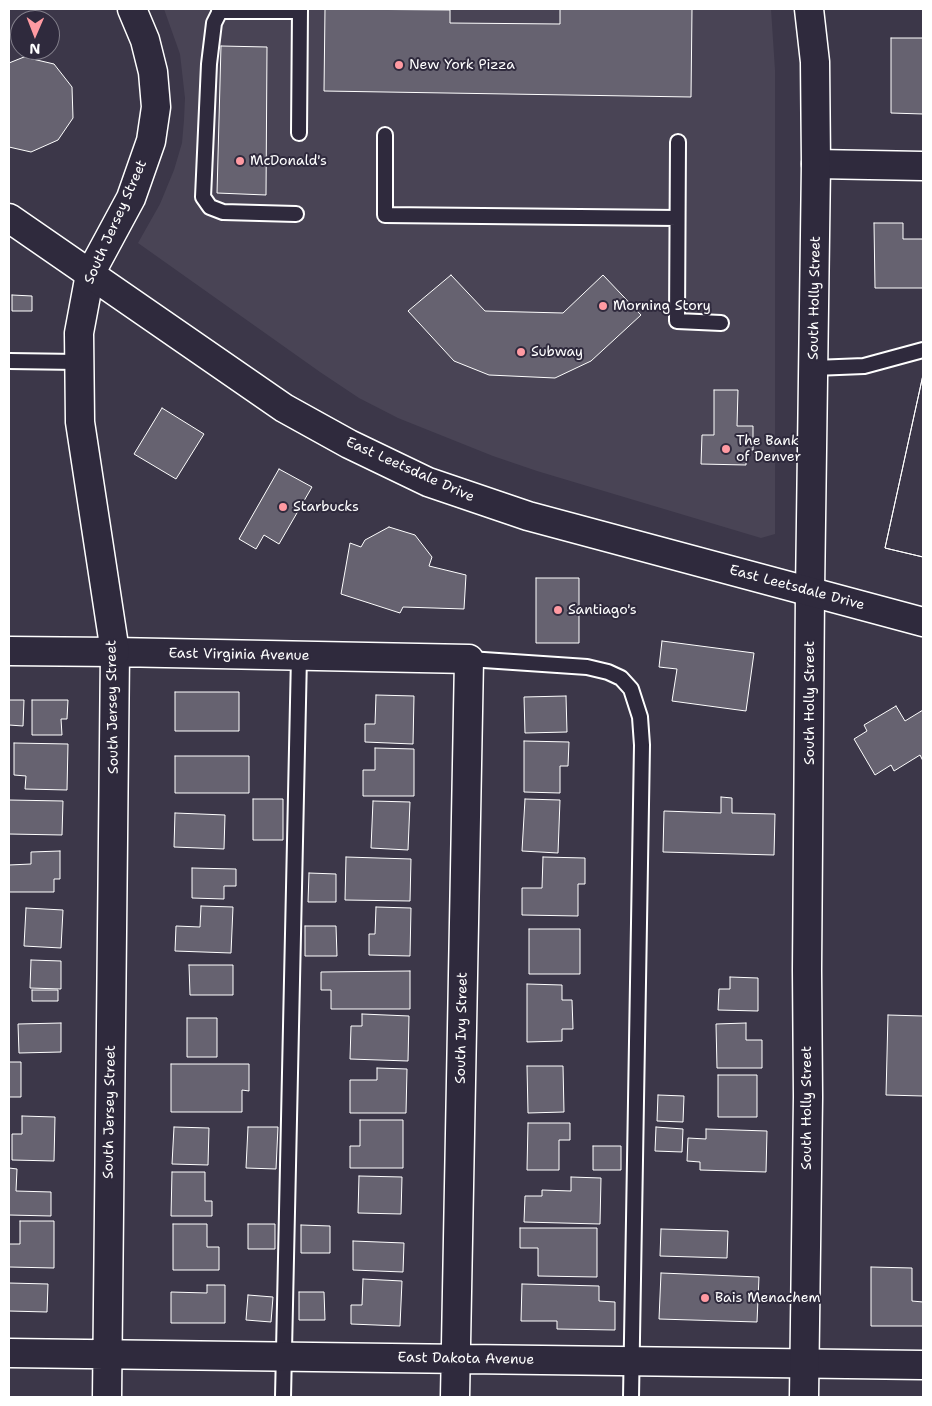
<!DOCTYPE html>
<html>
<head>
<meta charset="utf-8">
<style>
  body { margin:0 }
  #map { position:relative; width:932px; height:1406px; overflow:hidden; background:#3c3749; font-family:"Shantell Sans",sans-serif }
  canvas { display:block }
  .frame { position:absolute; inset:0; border:10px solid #fff; pointer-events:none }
  .north { position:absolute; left:10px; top:10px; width:50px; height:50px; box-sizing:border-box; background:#2f2a3d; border:1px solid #827f8b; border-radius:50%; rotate:181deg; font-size:14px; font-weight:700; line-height:20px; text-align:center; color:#fff }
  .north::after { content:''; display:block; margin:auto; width:18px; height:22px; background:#ff9aa2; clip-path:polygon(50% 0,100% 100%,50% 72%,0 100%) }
</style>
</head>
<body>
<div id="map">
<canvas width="932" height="1406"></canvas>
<div class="frame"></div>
<div class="north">N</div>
</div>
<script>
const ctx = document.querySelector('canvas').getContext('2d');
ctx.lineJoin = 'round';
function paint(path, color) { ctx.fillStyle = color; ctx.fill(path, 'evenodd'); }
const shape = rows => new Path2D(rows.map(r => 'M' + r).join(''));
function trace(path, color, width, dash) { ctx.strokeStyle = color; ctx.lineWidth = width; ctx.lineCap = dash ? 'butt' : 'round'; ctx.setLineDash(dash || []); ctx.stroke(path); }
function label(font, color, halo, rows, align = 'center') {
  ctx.font = font + ' "Shantell Sans",sans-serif'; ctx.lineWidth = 4; ctx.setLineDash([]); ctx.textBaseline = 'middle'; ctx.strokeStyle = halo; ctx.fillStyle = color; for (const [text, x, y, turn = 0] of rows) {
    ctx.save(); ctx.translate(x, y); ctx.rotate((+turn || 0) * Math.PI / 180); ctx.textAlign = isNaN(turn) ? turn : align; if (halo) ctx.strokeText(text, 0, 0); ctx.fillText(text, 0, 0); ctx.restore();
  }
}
paint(shape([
  [164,9,771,9,775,70,775,534,761,538,537,471,493,456,398,418,359,398,320,372,138,243,160,204,174,170,182,143,184,120,185,98,180,54]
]), '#494455');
const building = shape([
  [325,9,450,10,450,23,560,24,560,9,692,9,691,97,324,91,325,9],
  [891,38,923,38,923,114,891,113,891,38],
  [221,46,267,47,266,195,217,193,221,46],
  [24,57,54,64,72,87,73,118,58,140,31,152,9,147,9,63,24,57],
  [874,223,903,223,903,239,923,239,923,288,875,288,874,223],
  [451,275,485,311,563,313,603,275,641,315,591,361,555,378,489,375,454,361,408,311,451,275],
  [12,295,32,296,32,311,12,311,12,295],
  [923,375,923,557,885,548,923,375],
  [923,375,923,557,885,548,923,375],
  [714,390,738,390,737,426,753,426,753,450,746,450,746,465,701,464,702,435,714,435,714,390],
  [162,408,204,434,176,479,134,454,162,408],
  [279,469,312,487,279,544,264,535,256,549,239,539,279,469],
  [389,527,415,535,432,557,429,566,466,575,464,609,403,607,400,613,341,594,350,543,361,547,365,540,389,527],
  [536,578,579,578,579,643,536,643,536,578],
  [662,641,754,653,746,711,672,701,677,669,659,667,662,641],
  [175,692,239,692,239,731,175,731,175,692],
  [376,695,414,696,413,744,365,742,365,724,375,724,376,695],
  [566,696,567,732,525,733,524,697,566,696],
  [9,700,24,700,23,726,9,725,9,700],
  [32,700,68,700,67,719,61,719,62,735,32,735,32,700],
  [896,706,905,721,923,710,923,761,920,755,894,771,891,765,875,775,854,739,867,731,864,725,896,706],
  [524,741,569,742,568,766,560,766,560,793,524,792,524,741],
  [14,743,68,744,67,790,25,789,26,776,14,775,14,743],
  [375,748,414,749,414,796,363,796,363,770,375,770,375,748],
  [175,756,249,756,249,793,175,793,175,756],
  [721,797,732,798,732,813,775,814,774,855,663,852,664,811,721,813,721,797],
  [253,799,283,799,283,840,253,840,253,799],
  [525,799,560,800,558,853,522,851,525,799],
  [9,800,63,801,62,835,9,834,9,800],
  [373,801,410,802,408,850,371,848,373,801],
  [175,813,225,815,224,849,174,847,175,813],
  [60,851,60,879,54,879,54,892,9,892,9,865,31,864,31,852,60,851],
  [346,857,411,859,410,901,345,900,346,857],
  [543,857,585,858,585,884,578,884,578,916,522,915,522,888,542,888,543,857],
  [192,868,236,869,236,886,224,886,224,899,192,898,192,868],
  [309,873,336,874,336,902,308,902,309,873],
  [201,906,233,907,231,953,175,951,176,926,200,927,201,906],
  [376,907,411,908,410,956,369,955,369,934,375,934,376,907],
  [26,908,63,910,61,948,24,946,26,908],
  [305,926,336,926,337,956,305,956,305,926],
  [529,929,580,929,580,974,529,974,529,929],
  [31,960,61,961,61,989,30,988,31,960],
  [189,965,233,965,233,995,190,995,189,965],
  [410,971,410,1009,331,1009,331,990,321,990,321,972,410,971],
  [730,977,758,978,758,1011,718,1010,719,989,730,989,730,977],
  [527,984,562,985,562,1000,572,1000,573,1029,562,1029,562,1041,527,1042,527,984],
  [32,990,58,990,58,1001,32,1001,32,990],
  [362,1014,409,1016,408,1061,350,1059,351,1026,362,1026,362,1014],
  [888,1015,923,1016,923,1096,886,1095,888,1015],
  [187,1018,217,1018,217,1057,187,1057,187,1018],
  [61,1023,61,1052,19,1053,18,1024,61,1023],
  [746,1023,746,1040,762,1040,762,1068,717,1068,716,1024,746,1023],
  [9,1062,21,1062,21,1097,9,1097,9,1062],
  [171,1064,249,1064,249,1091,242,1090,242,1112,171,1112,171,1064],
  [527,1066,563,1066,564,1112,528,1113,527,1066],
  [377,1068,407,1069,406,1113,350,1113,350,1080,377,1080,377,1068],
  [718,1075,757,1075,757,1117,718,1117,718,1075],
  [658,1095,684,1096,683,1122,657,1121,658,1095],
  [22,1116,55,1117,54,1161,12,1160,12,1134,22,1134,22,1116],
  [360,1120,403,1120,403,1168,350,1168,350,1146,360,1146,360,1120],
  [528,1123,570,1123,570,1140,559,1140,559,1170,527,1170,528,1123],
  [174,1127,209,1128,208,1165,172,1164,174,1127],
  [248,1127,278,1127,276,1169,246,1168,248,1127],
  [656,1127,683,1129,682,1152,655,1151,656,1127],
  [706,1129,767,1131,766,1172,700,1170,700,1162,687,1161,688,1138,706,1139,706,1129],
  [593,1146,621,1146,621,1170,593,1170,593,1146],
  [9,1168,17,1169,16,1191,51,1192,51,1216,9,1215,9,1168],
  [172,1172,205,1172,205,1201,212,1201,212,1216,171,1216,172,1172],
  [359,1176,402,1177,401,1214,358,1213,359,1176],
  [571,1177,601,1178,600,1224,524,1222,525,1196,542,1196,542,1190,571,1191,571,1177],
  [20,1221,54,1221,54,1268,9,1267,9,1244,20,1244,20,1221],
  [173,1224,207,1224,207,1247,219,1247,219,1270,173,1270,173,1224],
  [248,1224,275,1224,275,1249,248,1249,248,1224],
  [301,1225,330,1226,330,1253,301,1253,301,1225],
  [520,1228,597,1228,597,1277,538,1276,538,1248,520,1248,520,1228],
  [661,1229,728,1231,727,1258,660,1256,661,1229],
  [353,1241,404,1243,403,1272,353,1270,353,1241],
  [871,1267,912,1268,912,1301,923,1302,923,1326,871,1326,871,1267],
  [661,1273,759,1277,757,1322,659,1319,661,1273],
  [363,1279,402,1281,400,1326,351,1324,351,1305,362,1305,363,1279],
  [9,1283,48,1284,47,1312,9,1311,9,1283],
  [522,1284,599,1286,599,1301,615,1302,615,1330,557,1329,557,1321,521,1321,522,1284],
  [207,1285,225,1285,225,1323,171,1323,171,1292,207,1293,207,1285],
  [299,1292,324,1292,325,1320,299,1320,299,1292],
  [248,1295,273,1297,271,1322,246,1320,248,1295]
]);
paint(building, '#666270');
trace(building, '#fff', 1);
const lane = shape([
  [221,9,214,23,209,64,203,197,210,207,223,212,296,214],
  [219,11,300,11],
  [299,133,300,9],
  [385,135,385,215,677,218],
  [678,142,677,321,721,323],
  [9,361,78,362],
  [814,368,864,366,923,350],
  [469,659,587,667,608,672,621,678,631,689,640,717,642,745,631,1397],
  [283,1397,299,656]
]);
const street = shape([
  [816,164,923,166],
  [90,274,131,198,151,141,156,107,153,72,145,40,132,9],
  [9,1353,923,1365],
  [107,1397,115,652,469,659,455,1397]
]);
const secondary = shape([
  [9,651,115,652,80,422,79,333,90,274],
  [804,1397,808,1097,807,970,810,592,816,164,815,62,809,9]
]);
const primary = shape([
  [9,218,284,408,349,444,428,482,528,516,923,622]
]);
trace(lane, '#fff', 18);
trace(street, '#fff', 31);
trace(secondary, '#fff', 31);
trace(primary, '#fff', 31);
trace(lane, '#2f2a3d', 14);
trace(street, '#2f2a3d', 28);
trace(secondary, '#2f2a3d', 28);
trace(primary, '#2f2a3d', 28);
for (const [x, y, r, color] of [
  [399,65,5,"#ff9aa2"],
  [240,161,5,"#ff9aa2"],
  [603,306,5,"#ff9aa2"],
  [521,352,5,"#ff9aa2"],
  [726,449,5,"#ff9aa2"],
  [283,507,5,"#ff9aa2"],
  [558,610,5,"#ff9aa2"],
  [705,1298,5,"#ff9aa2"]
]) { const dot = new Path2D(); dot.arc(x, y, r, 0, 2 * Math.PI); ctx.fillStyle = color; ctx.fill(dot); trace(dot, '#2f2a3d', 2); }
label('14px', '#fff', '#2f2a3d', [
  ["New York Pizza",409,65],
  ["McDonald's",250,161],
  ["Morning Story",613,306],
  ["Subway",531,352],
  ["The Bank",736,441],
  ["of Denver",736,457],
  ["Starbucks",293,507],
  ["Santiago's",568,610],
  ["Bais Menachem",715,1298]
], 'left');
label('14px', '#fff', '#2f2a3d', [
  ["South Jersey Street",116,222,-66],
  ["South Holly Street",815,298,-89],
  ["East Leetsdale Drive",410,470,24],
  ["East Leetsdale Drive",797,588,15],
  ["East Virginia Avenue",239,655,1],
  ["South Holly Street",810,703,-90],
  ["South Jersey Street",113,707,-91],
  ["South Ivy Street",462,1028,-89],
  ["South Holly Street",807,1108,-90],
  ["South Jersey Street",110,1112,-89],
  ["East Dakota Avenue",466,1359,1]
]);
</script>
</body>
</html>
